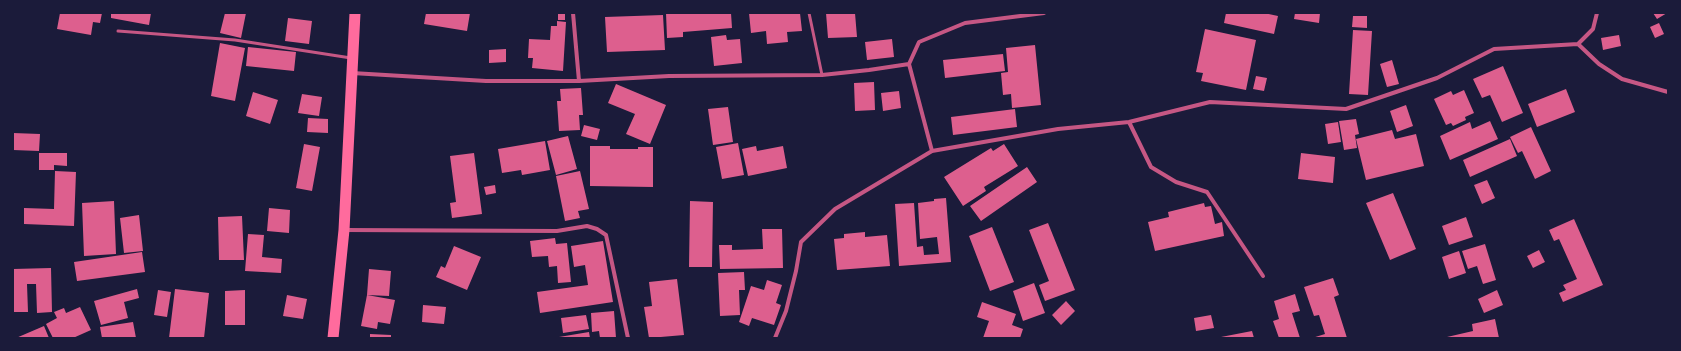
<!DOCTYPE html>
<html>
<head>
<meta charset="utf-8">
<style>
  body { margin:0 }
  #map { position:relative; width:1681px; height:351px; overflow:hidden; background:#1b1b3a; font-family:"Open Sans",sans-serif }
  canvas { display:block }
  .frame { position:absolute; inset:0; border:14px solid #1b1b3a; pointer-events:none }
</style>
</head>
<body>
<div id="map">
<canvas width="1681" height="351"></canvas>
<div class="frame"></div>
</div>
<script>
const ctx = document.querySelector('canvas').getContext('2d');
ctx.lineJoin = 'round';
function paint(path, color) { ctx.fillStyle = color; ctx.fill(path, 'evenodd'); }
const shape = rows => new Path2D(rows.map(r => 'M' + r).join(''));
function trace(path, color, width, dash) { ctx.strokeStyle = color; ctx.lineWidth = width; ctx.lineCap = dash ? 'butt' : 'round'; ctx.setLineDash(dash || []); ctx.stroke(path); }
paint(shape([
  [60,13,102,13,100,23,93,22,91,35,57,29],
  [111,13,151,13,149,25,111,18],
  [225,13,246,13,241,38,220,33],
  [426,13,470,13,467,31,424,24],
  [558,13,565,13,565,20,558,20],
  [666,13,731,13,732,28,683,32,683,37,667,38],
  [749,13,800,13,802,31,787,32,788,42,767,44,766,31,751,33],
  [826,13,855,13,857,37,828,38],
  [1226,13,1264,13,1278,16,1274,34,1224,23],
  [1295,13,1320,13,1319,23,1294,19],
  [1653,13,1667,13,1657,19],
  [663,15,665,50,607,52,605,17],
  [1353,16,1367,16,1367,28,1352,27],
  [288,18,312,21,309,44,285,41],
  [557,21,566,22,563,71,532,68,533,58,528,58,529,39,550,40,551,26,557,26],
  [1659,23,1664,34,1655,38,1650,27],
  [1205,29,1256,40,1246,90,1201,81,1203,73,1196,72],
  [1353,30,1372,31,1368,95,1349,94],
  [726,35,727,40,740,39,742,63,714,66,711,37],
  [1619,35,1621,46,1603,50,1601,38],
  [892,39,894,57,867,60,865,42],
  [220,43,245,48,235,101,211,96],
  [1035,45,1041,105,1012,108,1011,94,1003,95,1001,73,1008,72,1006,48],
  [248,47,296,52,294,71,246,66],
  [506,49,506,62,489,63,489,50],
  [1003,54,1005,71,945,78,943,60],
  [1392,60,1399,84,1387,87,1380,64],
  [1503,66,1523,113,1502,122,1490,95,1482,98,1473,79],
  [1256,76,1267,78,1264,91,1253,89],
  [874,82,875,110,855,111,854,83],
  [616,84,666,105,650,144,626,134,635,114,608,103],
  [581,88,583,115,579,115,580,130,559,131,557,101,561,101,560,89],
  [1566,89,1575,112,1537,127,1528,104],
  [1464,90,1474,113,1465,117,1466,120,1453,126,1451,123,1446,125,1434,99,1451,91,1453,95],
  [899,91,901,108,883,111,881,93],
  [253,92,278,100,270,124,246,116],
  [302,94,322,97,319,116,298,113],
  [1406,105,1413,126,1397,132,1390,111],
  [728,107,733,142,713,145,708,109],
  [1015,109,1017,127,953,135,951,117],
  [308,118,328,119,328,133,307,132],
  [1356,119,1359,134,1355,135,1357,148,1344,150,1339,121],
  [1490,121,1498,139,1450,160,1440,136,1470,122,1472,129],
  [1338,122,1341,142,1328,144,1325,124],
  [584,125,600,129,597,140,581,136],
  [1531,127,1551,171,1535,179,1522,151,1518,153,1510,137],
  [1392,130,1395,139,1416,134,1424,166,1366,180,1356,139],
  [13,133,40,134,39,151,13,150],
  [568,136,577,169,556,175,547,141],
  [1510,139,1517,156,1470,177,1463,160],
  [545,141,550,170,522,175,521,170,502,173,498,149],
  [738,143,744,175,722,179,716,147],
  [304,144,320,147,312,191,296,188],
  [1004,144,1018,166,984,187,986,191,963,206,944,177,991,148,993,151],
  [590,146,610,146,610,149,638,149,638,147,653,147,653,187,590,186],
  [756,146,757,151,783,146,787,168,748,176,742,149],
  [39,153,67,153,67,166,54,165,54,170,39,170],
  [474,153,482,214,452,218,450,203,456,202,450,156],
  [1301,153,1335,157,1333,183,1298,179],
  [1027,167,1037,182,981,221,970,206],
  [55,171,76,172,74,226,24,224,24,208,54,209],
  [580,171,589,209,578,211,580,218,565,221,556,176],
  [1487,180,1495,198,1482,204,1474,185],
  [495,185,496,193,486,195,484,187],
  [1393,193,1416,249,1390,260,1366,203],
  [946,198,951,262,899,266,895,204,914,203,917,247,923,246,924,255,939,254,937,237,920,239,918,203,934,201,934,199],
  [114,201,116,254,84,256,82,203],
  [690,201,713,202,712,267,689,267],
  [1204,203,1205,207,1211,206,1215,224,1222,222,1224,236,1155,251,1148,222,1169,217,1168,212],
  [269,208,290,210,289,233,267,231],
  [139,215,143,251,124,253,120,218],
  [242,216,244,260,219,260,218,217],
  [1466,217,1473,237,1449,245,1442,226],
  [1574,219,1603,285,1563,302,1559,293,1566,290,1563,285,1577,279,1559,239,1554,241,1549,230],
  [1048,223,1075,290,1045,301,1039,285,1049,281,1029,230],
  [992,227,1014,282,990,291,969,236],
  [762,229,782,229,783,268,720,269,719,245,732,245,732,250,763,249],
  [865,232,865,237,887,235,890,266,837,270,834,239,844,238,844,234],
  [248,234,264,235,262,257,282,259,281,273,245,271],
  [555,238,556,244,567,243,571,282,558,283,557,266,549,267,548,256,532,257,530,241],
  [603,241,613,302,540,313,537,292,588,285,585,265,574,267,571,246],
  [1485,244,1496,280,1483,284,1477,266,1468,269,1462,251],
  [454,246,481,257,467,290,436,277,441,266,445,268],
  [1539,250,1545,262,1533,268,1527,256],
  [1459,251,1466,273,1449,279,1442,257],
  [142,252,145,272,77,281,74,262],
  [51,268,52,312,37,313,36,284,27,284,28,312,13,312,13,269],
  [369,269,391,271,389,296,367,295],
  [744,272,745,290,739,290,740,315,720,316,718,273],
  [1333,278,1339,295,1334,297,1347,338,1312,338,1325,334,1319,315,1314,316,1304,287],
  [677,279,684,335,649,338,644,307,652,306,649,282],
  [767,280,782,285,776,303,781,305,774,325,752,318,749,326,739,322,751,286,764,290],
  [1034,283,1045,313,1023,321,1013,291],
  [137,289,139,298,124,302,128,318,101,325,94,301],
  [175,289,209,293,204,338,169,338],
  [158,290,171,292,167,317,154,315],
  [245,290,245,325,225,325,225,291],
  [1497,290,1503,305,1484,313,1478,299],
  [1295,294,1300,311,1292,313,1300,338,1279,338,1273,321,1279,319,1274,301],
  [287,295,307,299,303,319,283,316],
  [367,295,395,300,390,324,378,322,377,329,361,326],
  [1066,301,1075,311,1061,325,1052,315],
  [982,302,1016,314,1012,325,1023,329,1020,338,983,338,989,321,977,317],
  [423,305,446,307,444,324,422,322],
  [80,307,91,330,73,338,53,338,46,324,57,318,54,312,64,308,66,313],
  [614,311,616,338,600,338,599,331,592,332,591,313],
  [586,315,589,329,563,333,561,318],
  [1211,315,1214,328,1196,331,1194,318],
  [1495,319,1499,338,1447,338,1447,337,1473,331,1472,324],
  [133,322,136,338,102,338,100,327],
  [44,326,49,338,16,338],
  [1252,331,1254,338,1221,338,1221,337],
  [589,332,590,338,559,338,559,337],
  [370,334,391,335,391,338,370,338]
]), '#dd5f8e');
trace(shape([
  [809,13,822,75],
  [118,31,235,40,351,58]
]), '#c65784', 3);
trace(shape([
  [573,13,579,81],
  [1578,44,1593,29,1597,13],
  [909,64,932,151],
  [352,73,486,81,579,81,669,76,822,75,869,70,909,64,919,42,965,23,1044,13],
  [1129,122,1151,167,1176,182,1207,192,1263,276],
  [344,230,557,231,587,226,597,229,606,235,628,338],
  [775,338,786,311,796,271,801,242,835,209,932,151,1058,129,1129,122,1210,102,1346,109,1437,78,1494,49,1578,44,1599,64,1622,79,1668,92]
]), '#c65784', 4);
trace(shape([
  [333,338,344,230,355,13]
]), '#ff6b9d', 11);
</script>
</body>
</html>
